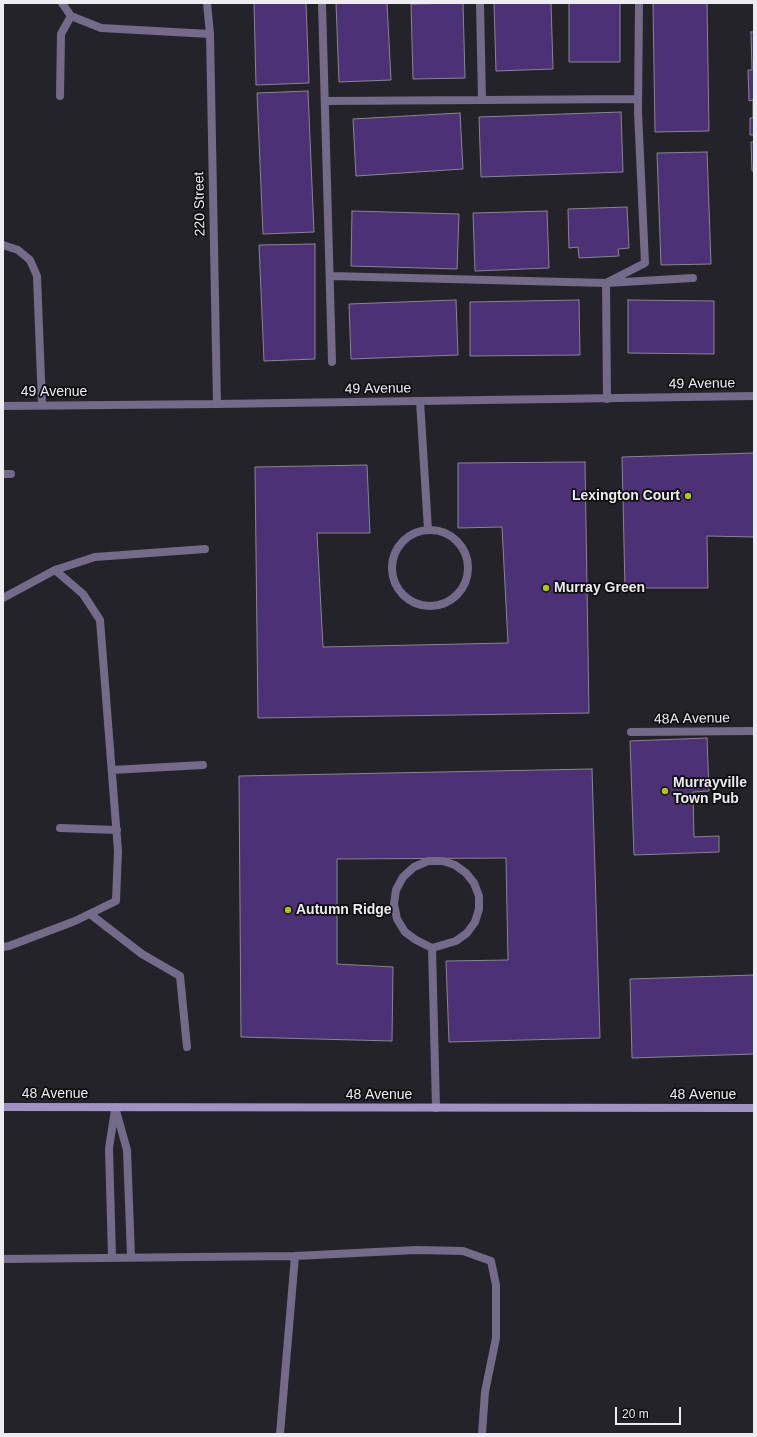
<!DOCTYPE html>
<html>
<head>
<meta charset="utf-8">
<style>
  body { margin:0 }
  #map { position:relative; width:757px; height:1437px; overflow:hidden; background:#25232a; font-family:Helvetica,sans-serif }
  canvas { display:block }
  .frame { position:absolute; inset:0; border:4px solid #edecf0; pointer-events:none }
  .scale { position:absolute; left:615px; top:1407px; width:66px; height:18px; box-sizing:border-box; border:2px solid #edecf0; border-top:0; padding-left:5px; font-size:12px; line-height:14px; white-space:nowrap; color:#edecf0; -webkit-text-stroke:3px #0e0d10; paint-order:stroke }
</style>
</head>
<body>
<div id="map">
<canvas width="757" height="1437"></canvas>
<div class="frame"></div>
<div class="scale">20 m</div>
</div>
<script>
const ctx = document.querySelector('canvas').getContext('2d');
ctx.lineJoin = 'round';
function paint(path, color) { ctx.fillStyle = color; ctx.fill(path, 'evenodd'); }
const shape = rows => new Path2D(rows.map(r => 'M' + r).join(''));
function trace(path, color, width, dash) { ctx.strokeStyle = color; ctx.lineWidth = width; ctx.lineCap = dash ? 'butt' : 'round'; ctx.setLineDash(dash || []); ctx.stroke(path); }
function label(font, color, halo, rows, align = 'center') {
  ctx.font = font + ' Helvetica,sans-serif'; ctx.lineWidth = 3.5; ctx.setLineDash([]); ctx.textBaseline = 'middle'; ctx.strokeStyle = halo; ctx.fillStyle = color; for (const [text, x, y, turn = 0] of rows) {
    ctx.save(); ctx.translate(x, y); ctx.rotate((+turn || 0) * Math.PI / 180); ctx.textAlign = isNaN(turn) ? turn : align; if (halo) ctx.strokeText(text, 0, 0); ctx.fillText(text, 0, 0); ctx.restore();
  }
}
const building = shape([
  [254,3,306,3,309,83,256,85,254,3],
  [336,3,387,3,391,80,339,82,336,3],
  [463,3,465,78,413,79,411,4,463,3],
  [494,3,551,3,553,69,496,71,494,3],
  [569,3,620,3,620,62,569,62,569,3],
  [653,3,707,3,709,131,655,132,653,3],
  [751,32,754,32,754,171,752,171,751,142,754,142,754,135,750,135,750,118,753,118,753,100,749,101,748,70,752,70,751,32],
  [308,91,314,232,263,234,257,93,308,91],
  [621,112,623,172,481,177,479,117,621,112],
  [460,113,463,169,356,176,353,119,460,113],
  [707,152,711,264,661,265,657,153,707,152],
  [627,207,629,248,618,249,619,256,579,258,578,247,569,248,568,209,627,207],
  [352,211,459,214,457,269,351,266,352,211],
  [547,211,549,268,475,271,473,213,547,211],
  [315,244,315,359,264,361,259,245,315,244],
  [456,300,458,355,351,359,349,304,456,300],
  [579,300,580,355,470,356,470,302,579,300],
  [628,300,714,301,714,354,628,353,628,300],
  [754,453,754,537,707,536,708,588,625,588,622,457,754,453],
  [585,462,589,713,258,718,255,467,367,465,370,533,317,533,323,647,508,643,502,527,458,528,458,463,585,462],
  [707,738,709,791,693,792,694,837,719,836,719,852,634,855,630,741,707,738],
  [592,769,600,1038,449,1042,446,961,508,960,506,858,337,859,337,964,393,967,392,1041,241,1037,239,776,592,769],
  [754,975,754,1054,632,1058,630,979,754,975]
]);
paint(building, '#4c3176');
trace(building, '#88868f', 1);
trace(shape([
  [62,3,71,16,101,28,210,34],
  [322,3,332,362],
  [480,3,482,100],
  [60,96,61,34,71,16],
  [325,101,638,99],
  [3,245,18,250,30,260,37,276,42,405],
  [330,276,606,283,693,278],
  [607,399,606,283,645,263,638,112,639,3],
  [420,401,428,530],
  [3,474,11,474],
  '392 568a38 38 0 1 1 76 0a38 38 0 1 1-76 0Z',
  [3,598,55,570,95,557,205,549],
  [112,770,203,765],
  [60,828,117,830],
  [428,861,443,861,455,865,466,873,474,883,479,896,479,909,475,922,467,933,456,941,432,948,416,940,405,932,397,919,394,904,396,890,403,877,414,867,428,861],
  [90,914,142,954,180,976,187,1047],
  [3,947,9,946,75,921,116,901,118,851,100,620,83,594,55,570],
  [432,948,436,1108],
  [115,1107,127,1150,131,1257],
  [295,1256,416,1250,463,1251,491,1261,496,1285,496,1338,485,1392,482,1434],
  [112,1257,109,1148,115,1110],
  [3,1259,295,1256,280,1434]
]), '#746a8a', 8);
trace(shape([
  [631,732,754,731]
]), '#746a8a', 8);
trace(shape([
  [207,3,210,34,217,404],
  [3,406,217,404,754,396]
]), '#746a8a', 8);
trace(shape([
  [3,1107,754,1108]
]), '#a291c5', 8);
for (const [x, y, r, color] of [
  [688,496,4,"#acc613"],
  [546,588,4,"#acc613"],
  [665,791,4,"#acc613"],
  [288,910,4,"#acc613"]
]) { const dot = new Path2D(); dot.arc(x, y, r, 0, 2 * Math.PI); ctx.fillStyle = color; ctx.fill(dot); trace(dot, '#0e0d10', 1.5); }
label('14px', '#edecf0', '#0e0d10', [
  ["220 Street",200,204,-91],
  ["49 Avenue",702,384,-1],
  ["49 Avenue",378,389,-1],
  ["49 Avenue",54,392],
  ["48A Avenue",692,719,-1],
  ["48 Avenue",55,1094],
  ["48 Avenue",379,1095],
  ["48 Avenue",703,1095]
]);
label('bold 14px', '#edecf0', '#0e0d10', [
  ["Lexington Court",680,496,"right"],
  ["Murray Green",554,588],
  ["Murrayville",673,783],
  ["Town Pub",673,799],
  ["Autumn Ridge",296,910]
], 'left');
</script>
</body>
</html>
